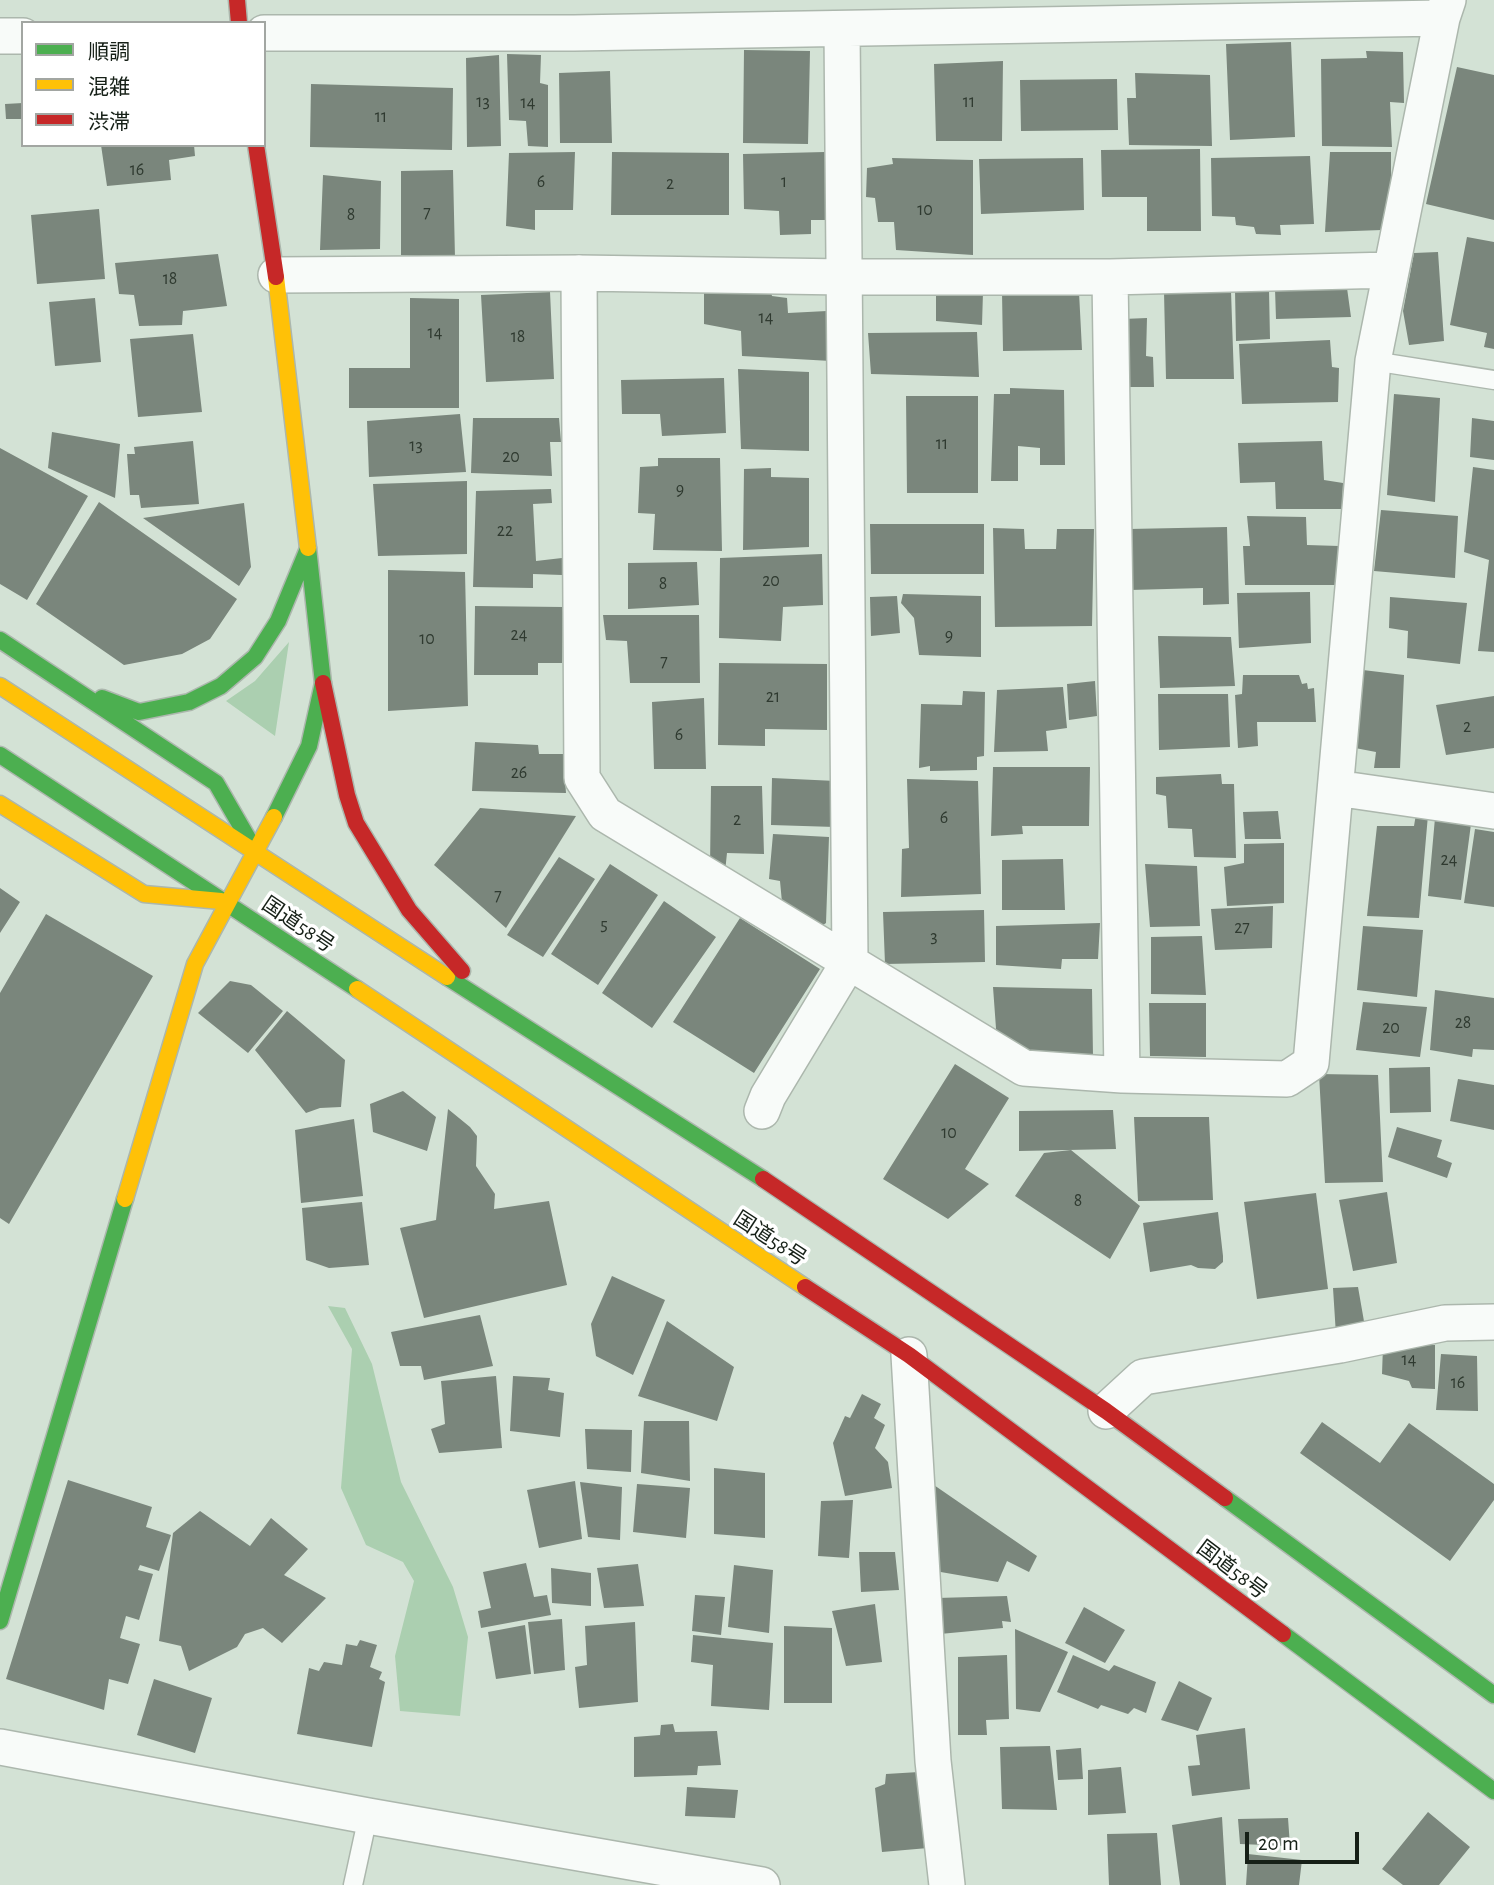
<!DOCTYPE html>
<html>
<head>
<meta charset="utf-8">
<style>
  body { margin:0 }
  #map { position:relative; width:1494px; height:1885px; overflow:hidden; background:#d3e2d5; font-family:"Alegreya Sans","Noto Sans JP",sans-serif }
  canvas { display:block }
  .legend { position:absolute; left:21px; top:21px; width:245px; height:126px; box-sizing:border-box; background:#fff; border:2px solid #a2a6a2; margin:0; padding:9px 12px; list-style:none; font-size:21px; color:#162017 }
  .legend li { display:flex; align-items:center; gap:14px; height:35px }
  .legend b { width:35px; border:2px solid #a2a6a2 }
  .scale { position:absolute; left:1245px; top:1832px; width:114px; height:32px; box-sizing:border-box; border:4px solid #162017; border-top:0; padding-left:9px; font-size:21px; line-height:24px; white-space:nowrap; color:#162017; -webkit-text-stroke:5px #fff; paint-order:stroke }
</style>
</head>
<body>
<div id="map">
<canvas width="1494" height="1885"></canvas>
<ul class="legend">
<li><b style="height:9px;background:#4caf50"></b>順調</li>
<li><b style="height:9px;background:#ffc107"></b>混雑</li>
<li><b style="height:9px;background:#c62828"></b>渋滞</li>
</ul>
<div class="scale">20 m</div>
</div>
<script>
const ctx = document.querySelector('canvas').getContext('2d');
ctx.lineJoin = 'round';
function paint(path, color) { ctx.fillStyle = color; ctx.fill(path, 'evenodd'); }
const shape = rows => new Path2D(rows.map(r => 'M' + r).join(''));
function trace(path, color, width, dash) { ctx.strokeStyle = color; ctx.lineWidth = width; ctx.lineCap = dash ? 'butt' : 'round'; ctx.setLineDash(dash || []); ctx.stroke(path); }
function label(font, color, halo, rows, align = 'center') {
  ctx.font = font + ' "Alegreya Sans","Noto Sans JP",sans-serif'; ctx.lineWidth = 7; ctx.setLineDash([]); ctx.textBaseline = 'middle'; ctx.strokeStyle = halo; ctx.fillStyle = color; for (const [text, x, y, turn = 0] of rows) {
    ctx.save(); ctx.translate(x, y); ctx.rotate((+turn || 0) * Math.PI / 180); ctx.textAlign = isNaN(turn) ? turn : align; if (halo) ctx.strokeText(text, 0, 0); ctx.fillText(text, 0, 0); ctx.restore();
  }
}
paint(shape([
  [289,642,275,736,226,701,255,681],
  [328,1306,345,1308,372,1364,401,1482,453,1587,468,1637,460,1716,400,1711,395,1656,414,1581,403,1562,366,1545,341,1488,352,1349]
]), '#abcfb0');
paint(shape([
  [1291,42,1295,137,1230,140,1226,44],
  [744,50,810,51,808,144,743,143],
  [1366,51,1403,52,1404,103,1390,102,1392,147,1322,146,1321,59,1367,58],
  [507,54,541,55,540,83,548,85,548,147,528,146,526,121,509,120],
  [499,55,501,146,467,147,466,58],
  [1003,61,1002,141,936,141,934,64],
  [1457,67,1494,75,1494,220,1426,204],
  [610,71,612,143,560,143,559,73],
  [1135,73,1210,75,1212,146,1129,145,1127,98,1136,98],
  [1117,79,1118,130,1021,131,1020,80],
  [311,84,453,88,452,150,310,147],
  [23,103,23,119,6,119,5,104],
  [101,145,194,145,195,156,169,160,171,180,107,186],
  [1200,149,1201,231,1147,231,1147,197,1102,197,1101,150],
  [575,152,573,210,535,210,535,230,506,226,509,153],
  [612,152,729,153,729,215,611,215],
  [825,152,826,220,811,220,811,234,780,235,779,211,744,209,743,154],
  [1330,152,1391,152,1391,186,1382,230,1325,232],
  [1310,156,1314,224,1280,225,1281,235,1256,234,1254,227,1236,225,1235,217,1212,216,1211,158],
  [892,158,973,160,973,255,896,250,894,222,878,222,875,198,866,197,867,168,893,164],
  [1083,158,1084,210,981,214,979,159],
  [453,170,455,258,401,255,401,171],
  [323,175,381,181,380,249,320,250],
  [99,209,105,279,37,284,31,215],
  [1467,237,1494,242,1494,349,1484,347,1487,333,1450,325],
  [1438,252,1444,341,1409,345,1403,311,1414,253],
  [218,254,227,306,183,311,182,325,139,326,134,295,119,294,115,263],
  [704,286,770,288,772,296,787,298,788,313,827,311,831,361,742,356,741,331,704,324],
  [1347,288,1351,317,1276,319,1275,289],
  [936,290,983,292,982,325,936,321],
  [1235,290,1269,290,1270,339,1236,341],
  [1231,291,1234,379,1166,379,1164,292],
  [550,292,554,379,486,382,481,295],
  [1002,292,1079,292,1082,350,1003,351],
  [95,298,101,362,55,366,49,302],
  [410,298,459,299,459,408,349,408,349,368,410,368],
  [1147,318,1146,356,1153,357,1154,387,1126,387,1123,319],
  [977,332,979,377,871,374,868,333],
  [193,334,202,412,138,417,130,339],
  [1330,340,1332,367,1339,368,1338,402,1242,404,1239,344],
  [738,369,809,372,809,451,741,449],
  [724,378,726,433,662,436,660,414,622,414,621,380],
  [1010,388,1064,390,1065,465,1040,465,1040,448,1018,446,1018,481,991,481,994,394,1010,394],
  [1394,394,1440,398,1435,502,1387,495],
  [906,396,978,396,978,493,907,493],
  [460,414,466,472,369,477,367,421],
  [473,418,559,418,561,442,550,442,552,476,471,473],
  [1472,418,1494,421,1494,460,1470,457],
  [52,432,120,444,115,498,48,468],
  [193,441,199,504,141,508,139,495,130,495,127,454,135,454,134,447],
  [1322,441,1324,480,1343,483,1342,509,1276,509,1275,482,1240,483,1238,443],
  [0,448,88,496,27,600,0,584],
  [658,458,720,458,722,551,653,550,655,514,638,513,640,467,658,466],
  [1473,467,1494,470,1494,652,1478,651,1489,560,1464,552],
  [771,468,771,477,809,478,809,547,743,550,744,469],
  [467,481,467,554,378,556,373,484],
  [551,489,552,503,533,504,536,561,562,558,562,575,533,574,533,588,473,587,476,491],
  [99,502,237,599,210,639,182,654,124,665,36,604],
  [244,503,251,567,239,586,143,518],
  [1381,510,1458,516,1455,578,1374,571],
  [1247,516,1306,517,1307,545,1339,546,1335,585,1245,585,1243,546,1250,546],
  [870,524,984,524,984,574,871,574],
  [1227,527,1229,604,1203,605,1203,588,1130,590,1129,529],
  [993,528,1024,529,1025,549,1056,549,1057,529,1094,529,1092,626,995,627],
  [822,554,823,605,783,607,781,641,719,638,720,558],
  [697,562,699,605,628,609,628,563],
  [388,570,465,572,468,706,388,711],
  [1310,592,1311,643,1239,648,1237,593],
  [903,594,981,596,981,657,919,655,914,618,901,603],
  [897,596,900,633,871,636,870,597],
  [1390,597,1467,603,1460,664,1407,658,1408,631,1389,628],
  [475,606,563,607,562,663,538,663,538,675,474,675],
  [603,615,699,615,700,683,630,683,627,641,606,640],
  [1158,636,1231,637,1235,686,1160,688],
  [719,663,827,664,827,730,765,729,765,746,718,745],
  [1363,670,1404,675,1400,768,1374,768,1376,752,1355,748],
  [1243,675,1299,675,1302,684,1307,683,1308,689,1314,688,1316,722,1257,722,1258,746,1238,748,1235,695,1242,694],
  [1095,681,1097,716,1069,720,1067,684],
  [1063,687,1067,728,1046,731,1048,751,994,752,997,690],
  [963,691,985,692,984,756,977,757,977,770,930,771,930,766,919,768,921,704,962,705],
  [1158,694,1228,694,1230,747,1159,750],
  [1494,696,1494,748,1446,755,1436,705],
  [704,698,706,769,654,769,652,702],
  [475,742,538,745,539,754,563,754,566,793,472,791],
  [993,767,1090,767,1089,826,1022,826,1023,834,991,836],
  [1221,774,1222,784,1234,784,1236,858,1194,857,1192,829,1168,828,1166,796,1156,794,1156,777],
  [772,778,836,781,835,827,771,825],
  [907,779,978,781,981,894,901,897,902,849,909,848],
  [711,786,762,786,764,854,727,853,725,872,710,868],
  [480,808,576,816,506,928,434,865],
  [1278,811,1281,839,1245,839,1243,812],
  [1416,814,1428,815,1419,918,1367,916,1377,826,1414,826],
  [1435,818,1471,824,1461,900,1428,896],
  [1475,829,1494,832,1494,907,1464,903],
  [773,834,829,837,826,923,812,933,783,913,780,881,769,879],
  [1284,843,1284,903,1227,906,1224,867,1244,863,1244,844],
  [559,857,595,879,543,957,507,935],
  [1063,859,1065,910,1002,910,1002,860],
  [610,864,658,895,598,985,551,954],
  [1145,864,1197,866,1200,926,1150,927],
  [0,888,20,902,0,933],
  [664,901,716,937,652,1028,602,993],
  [1273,906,1272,948,1215,950,1211,909],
  [984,910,985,962,885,964,883,912],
  [46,914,153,976,9,1224,0,1218,0,993],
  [740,918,820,969,754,1073,673,1022],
  [1100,923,1098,959,1062,959,1061,969,996,965,996,926],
  [1363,926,1423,930,1417,997,1357,990],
  [1202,936,1206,995,1151,994,1151,937],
  [230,981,251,985,283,1011,248,1053,198,1013],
  [993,987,1092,989,1093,1057,1022,1060,997,1042],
  [1435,990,1494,998,1494,1050,1473,1049,1472,1057,1430,1050],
  [1363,1002,1427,1007,1420,1057,1356,1050],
  [1149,1003,1206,1003,1206,1057,1150,1056],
  [287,1011,345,1060,341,1107,320,1108,306,1113,255,1050],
  [955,1064,1009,1098,965,1169,989,1184,948,1219,883,1179],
  [1430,1067,1431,1112,1390,1113,1389,1068],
  [1319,1074,1378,1075,1383,1182,1325,1183],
  [1458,1079,1494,1085,1494,1130,1450,1121],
  [403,1091,436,1117,427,1151,373,1132,370,1104],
  [448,1109,470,1127,477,1136,476,1166,495,1194,494,1209,549,1201,567,1285,424,1318,400,1228,436,1220],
  [1113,1110,1116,1149,1019,1151,1019,1111],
  [1134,1117,1209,1117,1213,1200,1138,1201],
  [354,1119,363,1196,301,1203,295,1130],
  [1397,1127,1442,1140,1437,1157,1452,1163,1447,1178,1388,1157],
  [1071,1150,1140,1206,1110,1259,1015,1196,1044,1153],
  [1387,1192,1397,1263,1353,1271,1339,1200],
  [1316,1193,1328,1289,1257,1299,1244,1202],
  [362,1202,369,1265,329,1268,306,1260,302,1208],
  [1218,1212,1223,1256,1223,1262,1215,1269,1198,1268,1191,1265,1150,1272,1143,1223],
  [612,1276,665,1300,633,1375,596,1356,591,1324],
  [1358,1287,1365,1327,1336,1335,1333,1288],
  [480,1315,493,1366,424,1380,421,1366,400,1366,391,1332],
  [667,1321,734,1367,717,1421,638,1396],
  [1435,1345,1435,1389,1412,1388,1409,1381,1382,1374,1383,1346],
  [1441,1354,1477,1356,1478,1411,1436,1410],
  [496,1376,502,1448,439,1453,431,1429,445,1424,441,1381],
  [513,1376,550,1378,548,1390,564,1393,560,1437,510,1431],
  [862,1394,881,1404,874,1418,885,1425,875,1448,888,1462,892,1488,845,1496,833,1443,845,1416,850,1418],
  [644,1421,689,1421,690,1481,641,1473],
  [1322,1422,1380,1463,1409,1423,1494,1484,1494,1500,1450,1561,1300,1453],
  [585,1429,632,1430,631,1472,587,1469],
  [714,1468,765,1473,765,1538,714,1534],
  [68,1480,152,1507,146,1527,171,1535,159,1571,140,1565,138,1570,153,1574,139,1620,126,1616,120,1638,140,1644,128,1684,109,1679,104,1710,6,1679],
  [575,1481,582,1539,539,1548,527,1490],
  [580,1482,622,1487,620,1540,588,1537],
  [931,1483,1037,1556,1029,1572,1007,1561,998,1582,935,1571],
  [637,1484,690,1488,686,1538,633,1532],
  [853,1500,849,1558,818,1556,821,1501],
  [200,1511,250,1546,271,1518,308,1549,284,1575,326,1598,282,1643,263,1628,245,1634,237,1647,189,1671,181,1646,159,1641,173,1533],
  [859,1552,895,1552,899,1590,861,1592],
  [526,1563,534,1597,547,1595,551,1615,481,1628,478,1611,491,1608,483,1572],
  [638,1564,644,1606,604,1608,597,1568],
  [734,1565,773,1570,769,1633,728,1627],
  [551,1568,591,1573,591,1606,552,1603],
  [695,1595,725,1597,721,1635,692,1631],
  [1007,1596,1011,1622,1002,1621,1003,1628,940,1634,937,1598],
  [875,1604,882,1662,846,1666,832,1611],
  [1084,1607,1125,1630,1105,1663,1065,1643],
  [562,1619,565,1670,534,1674,528,1622],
  [635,1622,638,1702,579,1708,575,1667,587,1665,585,1626],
  [525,1625,531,1674,496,1679,488,1632],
  [784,1626,832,1628,832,1703,784,1703],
  [1015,1629,1068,1652,1040,1712,1016,1709],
  [693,1635,773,1643,769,1710,711,1706,713,1665,691,1662],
  [360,1640,377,1645,370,1667,382,1672,379,1679,385,1682,372,1747,297,1734,309,1668,319,1671,324,1662,342,1665,346,1644,357,1646],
  [1007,1655,1009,1719,986,1720,987,1735,958,1735,958,1657],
  [1073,1655,1109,1671,1114,1665,1156,1682,1146,1713,1134,1708,1128,1714,1101,1705,1098,1709,1057,1692],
  [154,1679,212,1698,195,1753,137,1735],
  [1179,1681,1212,1698,1198,1731,1161,1720],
  [673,1724,675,1732,717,1731,721,1765,698,1766,697,1775,634,1777,634,1737,660,1735,661,1725],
  [1245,1728,1250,1789,1192,1796,1188,1766,1200,1765,1196,1735],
  [1050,1746,1057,1810,1002,1809,1000,1747],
  [1081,1748,1083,1779,1058,1780,1056,1750],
  [1121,1767,1126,1813,1088,1815,1088,1770],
  [919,1772,928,1848,882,1852,875,1788,885,1784,886,1774],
  [687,1787,738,1790,735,1818,685,1816],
  [1428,1812,1470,1847,1439,1885,1403,1885,1382,1869],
  [1222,1817,1226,1885,1180,1885,1172,1825],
  [1288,1818,1290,1846,1240,1844,1238,1819],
  [1157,1833,1161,1885,1109,1885,1107,1834],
  [1248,1854,1302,1860,1299,1885,1246,1885]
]), '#7a867c');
const lane = shape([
  [1373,361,1494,380],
  [353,1885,368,1816]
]);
const street = shape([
  [264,33,574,33,1442,18],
  [0,36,23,36],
  [579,273,582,778,605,814,1024,1068,1122,1075,1287,1079,1311,1063,1373,361,1442,18,1448,0],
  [276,275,579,273,845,277,1110,277,1391,270],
  [1110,277,1122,1075],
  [1336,788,1494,811],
  [762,1111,768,1096,850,960,842,29],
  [909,1355,933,1761,947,1885],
  [1106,1411,1143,1377,1340,1345,1445,1323,1494,1322],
  [0,1747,368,1816,762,1885]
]);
const fast = shape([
  [0,640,216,783,253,847],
  [102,698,139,712,189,702,221,686,255,657,278,621,307,551],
  [0,755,357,989],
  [274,817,309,746,323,683,308,548],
  [447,977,763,1179],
  [1225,1498,1494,1695],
  [0,1621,125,1199],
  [1283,1634,1494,1791]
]);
const slow = shape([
  [276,277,308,548],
  [0,686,447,977],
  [0,804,144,894,221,901],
  [357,989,805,1287],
  [125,1199,195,964,274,817]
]);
const jam = shape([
  [237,0,239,23],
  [256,145,276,277],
  [323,683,347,795,356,823,409,910,462,971],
  [763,1179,1106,1411,1225,1498],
  [805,1287,909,1355,1283,1634]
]);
trace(lane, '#acb7ad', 21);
trace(street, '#acb7ad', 38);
trace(fast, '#acb7ad', 19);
trace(slow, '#acb7ad', 19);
trace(jam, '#acb7ad', 19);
trace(lane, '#f8fbf9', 18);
trace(street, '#f8fbf9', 35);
trace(fast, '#4caf50', 16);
trace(slow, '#ffc107', 16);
trace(jam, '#c62828', 16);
label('18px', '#2f3a30', null, [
  ["13",483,102],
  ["11",969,102],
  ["14",528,103],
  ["11",381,117],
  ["16",137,170],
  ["6",541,182],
  ["1",784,182],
  ["2",670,184],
  ["10",925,210],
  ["7",427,213],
  ["8",351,215],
  ["18",170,279],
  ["14",766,318],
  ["14",435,333],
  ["18",518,337],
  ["11",942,444],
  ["13",416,446],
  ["20",511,457],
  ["9",680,490],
  ["22",505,531],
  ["20",771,581],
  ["8",663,584],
  ["24",519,635],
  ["9",949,636],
  ["10",427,639],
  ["7",664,662],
  ["21",773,697],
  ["2",1467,727],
  ["6",679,735],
  ["26",519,773],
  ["6",944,818],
  ["2",737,820],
  ["24",1449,860],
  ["7",498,896],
  ["5",604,925],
  ["27",1242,928],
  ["3",934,937],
  ["28",1463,1023],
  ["20",1391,1028],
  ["10",949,1133],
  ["8",1078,1201],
  ["14",1409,1360],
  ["16",1458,1383]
]);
label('21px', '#162017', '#fff', [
  ["国道58号",298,925,34],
  ["国道58号",770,1239,33],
  ["国道58号",1232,1570,37]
]);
</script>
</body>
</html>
